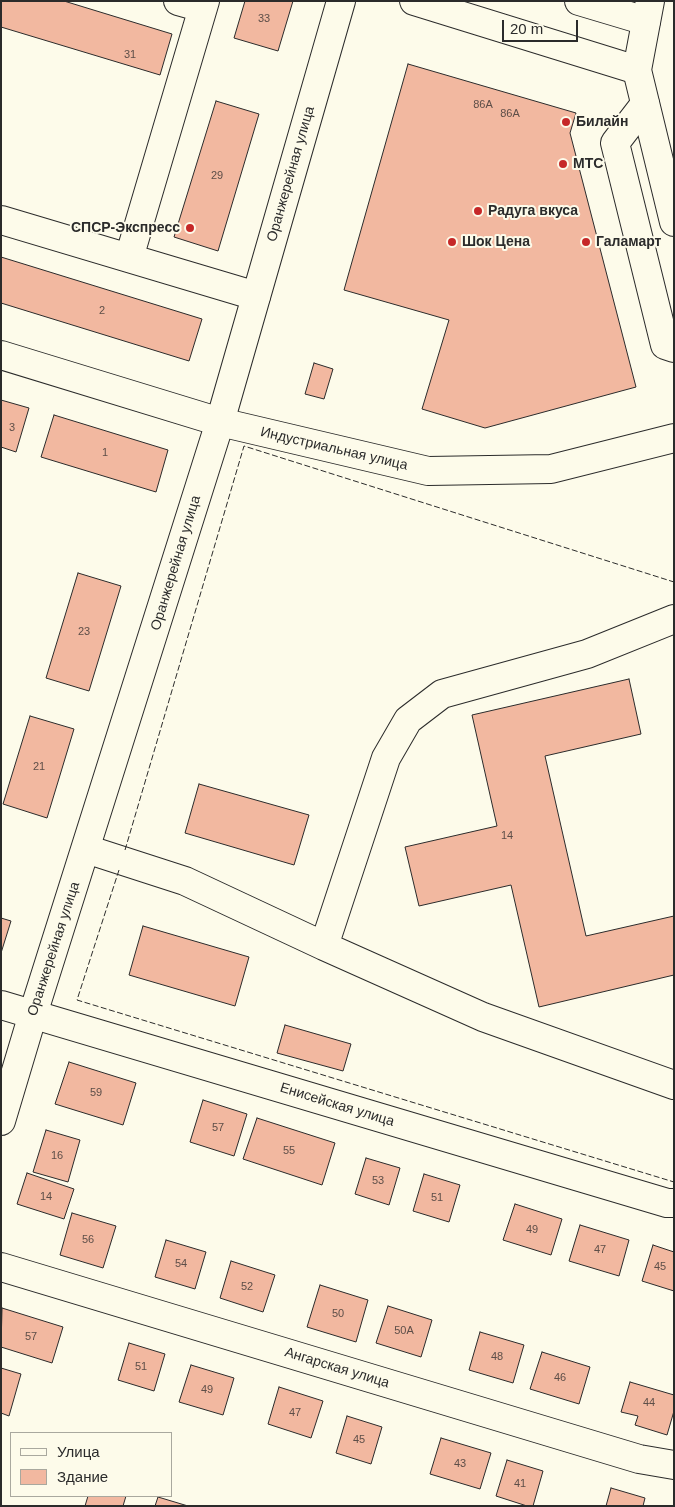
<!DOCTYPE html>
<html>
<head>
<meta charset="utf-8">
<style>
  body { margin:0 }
  #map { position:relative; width:675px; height:1507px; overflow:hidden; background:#fdfbea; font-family:Helvetica,sans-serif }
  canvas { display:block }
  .frame { position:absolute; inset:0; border:2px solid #2b2b2b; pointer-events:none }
  .legend { position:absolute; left:10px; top:1432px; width:162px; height:65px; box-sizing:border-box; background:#fdfbea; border:1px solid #a9a89e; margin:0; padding:6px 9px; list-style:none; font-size:15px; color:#2b2b2b }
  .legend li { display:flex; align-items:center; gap:10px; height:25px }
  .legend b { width:25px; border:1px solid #a9a89e }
  .scale { position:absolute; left:502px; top:20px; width:76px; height:22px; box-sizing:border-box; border:2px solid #2b2b2b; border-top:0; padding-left:6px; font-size:15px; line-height:18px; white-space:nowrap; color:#2b2b2b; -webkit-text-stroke:4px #fdfbea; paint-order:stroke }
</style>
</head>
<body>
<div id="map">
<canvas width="675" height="1507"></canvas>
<div class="frame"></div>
<ul class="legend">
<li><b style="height:6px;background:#fdfbea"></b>Улица</li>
<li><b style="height:14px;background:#f2b8a0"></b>Здание</li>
</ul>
<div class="scale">20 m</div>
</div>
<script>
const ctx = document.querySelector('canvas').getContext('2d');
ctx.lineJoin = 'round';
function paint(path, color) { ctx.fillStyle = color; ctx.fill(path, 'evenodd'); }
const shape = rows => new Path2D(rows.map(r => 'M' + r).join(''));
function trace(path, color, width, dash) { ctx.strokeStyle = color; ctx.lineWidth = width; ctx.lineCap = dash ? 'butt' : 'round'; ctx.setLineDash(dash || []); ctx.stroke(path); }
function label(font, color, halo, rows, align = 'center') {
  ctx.font = font + ' Helvetica,sans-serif'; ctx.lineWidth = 4; ctx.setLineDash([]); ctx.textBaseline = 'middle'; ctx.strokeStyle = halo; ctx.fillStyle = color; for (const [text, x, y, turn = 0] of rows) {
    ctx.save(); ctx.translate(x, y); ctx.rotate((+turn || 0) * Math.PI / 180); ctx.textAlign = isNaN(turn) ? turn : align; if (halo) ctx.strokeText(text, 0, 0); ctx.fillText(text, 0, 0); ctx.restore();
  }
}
const building = shape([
  [1,1,64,1,172,34,160,75,1,27,1,1],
  [245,1,293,1,278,51,234,38,245,1],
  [408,64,576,113,570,133,636,387,485,428,422,409,449,320,344,290,408,64],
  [216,101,259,114,218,251,174,237,216,101],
  [1,257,202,319,189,361,1,303,1,257],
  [314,363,333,369,324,399,305,394,314,363],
  [1,400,29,408,16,452,1,447,1,400],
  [54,415,168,450,156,492,41,457,54,415],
  [78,573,121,586,89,691,46,678,78,573],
  [629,679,641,734,545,756,586,936,674,916,674,975,539,1007,511,885,419,906,405,847,497,826,472,715,629,679],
  [30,716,74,729,47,818,3,804,30,716],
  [199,784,309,815,294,865,185,833,199,784],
  [1,918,11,921,1,953,1,918],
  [143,926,249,957,235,1006,129,975,143,926],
  [285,1025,351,1044,343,1071,277,1053,285,1025],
  [69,1062,136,1083,123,1125,55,1104,69,1062],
  [203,1100,247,1114,234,1156,190,1142,203,1100],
  [257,1118,335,1143,322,1185,243,1159,257,1118],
  [46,1130,80,1140,68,1182,33,1172,46,1130],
  [366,1158,400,1168,389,1205,355,1194,366,1158],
  [27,1173,74,1189,64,1219,17,1204,27,1173],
  [424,1174,460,1185,449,1222,413,1211,424,1174],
  [515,1204,562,1219,551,1255,503,1240,515,1204],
  [72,1213,116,1226,103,1268,60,1255,72,1213],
  [580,1225,629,1240,619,1276,569,1261,580,1225],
  [166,1240,206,1252,195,1289,155,1277,166,1240],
  [653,1245,674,1252,674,1291,642,1281,653,1245],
  [231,1261,275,1275,263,1312,220,1298,231,1261],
  [320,1285,368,1300,356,1342,307,1327,320,1285],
  [388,1306,432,1320,421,1357,376,1343,388,1306],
  [2,1308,63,1327,52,1363,1,1347,2,1308],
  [480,1332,524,1345,513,1383,469,1370,480,1332],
  [129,1343,165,1354,154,1391,118,1380,129,1343],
  [542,1352,590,1367,579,1404,530,1389,542,1352],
  [191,1365,234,1378,223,1415,179,1402,191,1365],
  [1,1368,21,1374,9,1416,1,1413,1,1368],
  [630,1382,674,1395,674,1411,667,1435,635,1425,638,1416,621,1412,630,1382],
  [279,1387,323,1401,311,1438,268,1424,279,1387],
  [347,1416,382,1427,371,1464,336,1453,347,1416],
  [441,1438,491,1453,480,1489,430,1474,441,1438],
  [507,1460,543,1471,533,1506,527,1506,496,1496,507,1460],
  [611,1488,645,1498,643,1506,606,1506,611,1488],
  [88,1496,126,1496,123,1506,85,1506,88,1496],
  [158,1497,188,1506,155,1506,158,1497]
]);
paint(building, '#f2b8a0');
trace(building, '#2b2b2b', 1);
const minor = shape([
  [178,1,203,8],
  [414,1,637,70],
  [579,1,646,21],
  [645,104,615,143,665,345,674,348],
  [1,220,256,296],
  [129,258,205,1],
  [1,355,220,422,428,471,551,469,674,438],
  [674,619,587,654,442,694,408,720,386,758,324,946,483,1017,674,1085],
  [86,849,185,881,324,946],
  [1,1005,667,1203,674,1203],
  [1,1267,639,1459,674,1465]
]);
const major = shape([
  [650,1,637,70,674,222],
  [1,1121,33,1014,220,422,341,1]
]);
trace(minor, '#2b2b2b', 30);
trace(major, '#2b2b2b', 30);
trace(minor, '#fdfbea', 28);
trace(major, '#fdfbea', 28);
trace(shape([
  [125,850,244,446,674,582],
  [119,870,77,1000,674,1182]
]), '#2b2b2b', 1, [6, 2.5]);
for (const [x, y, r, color] of [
  [566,122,5,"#c62828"],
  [563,164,5,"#c62828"],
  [478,211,5,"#c62828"],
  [190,228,5,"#c62828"],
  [452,242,5,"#c62828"],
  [586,242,5,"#c62828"]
]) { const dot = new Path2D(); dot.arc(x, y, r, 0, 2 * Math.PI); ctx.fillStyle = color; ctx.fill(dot); trace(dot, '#fdfbea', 2); }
label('11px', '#5d4e48', null, [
  ["33",264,19],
  ["31",130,55],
  ["86А",483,105],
  ["86А",510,114],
  ["29",217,176],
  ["2",102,311],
  ["3",12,428],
  ["1",105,453],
  ["23",84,632],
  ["21",39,767],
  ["14",507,836],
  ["59",96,1093],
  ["57",218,1128],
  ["55",289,1151],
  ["16",57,1156],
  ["53",378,1181],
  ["14",46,1197],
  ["51",437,1198],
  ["49",532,1230],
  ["56",88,1240],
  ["47",600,1250],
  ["54",181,1264],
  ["45",660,1267],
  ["52",247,1287],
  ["50",338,1314],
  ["50А",404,1331],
  ["57",31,1337],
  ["48",497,1357],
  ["51",141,1367],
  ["46",560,1378],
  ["49",207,1390],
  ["44",649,1403],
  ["47",295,1413],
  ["45",359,1440],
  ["43",460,1464],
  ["41",520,1484]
]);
label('bold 14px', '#2b2b2b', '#fdfbea', [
  ["Билайн",576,122],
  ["МТС",573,164],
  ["Радуга вкуса",488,211],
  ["СПСР-Экспресс",180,228,"right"],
  ["Шок Цена",462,242],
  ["Галамарт",596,242]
], 'left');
label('14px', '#2b2b2b', '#fdfbea', [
  ["Оранжерейная улица",291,174,-74],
  ["Индустриальная улица",334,449,13],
  ["Оранжерейная улица",176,563,-73],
  ["Оранжерейная улица",54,949,-72],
  ["Енисейская улица",337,1105,17],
  ["Ангарская улица",337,1368,17]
]);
</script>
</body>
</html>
